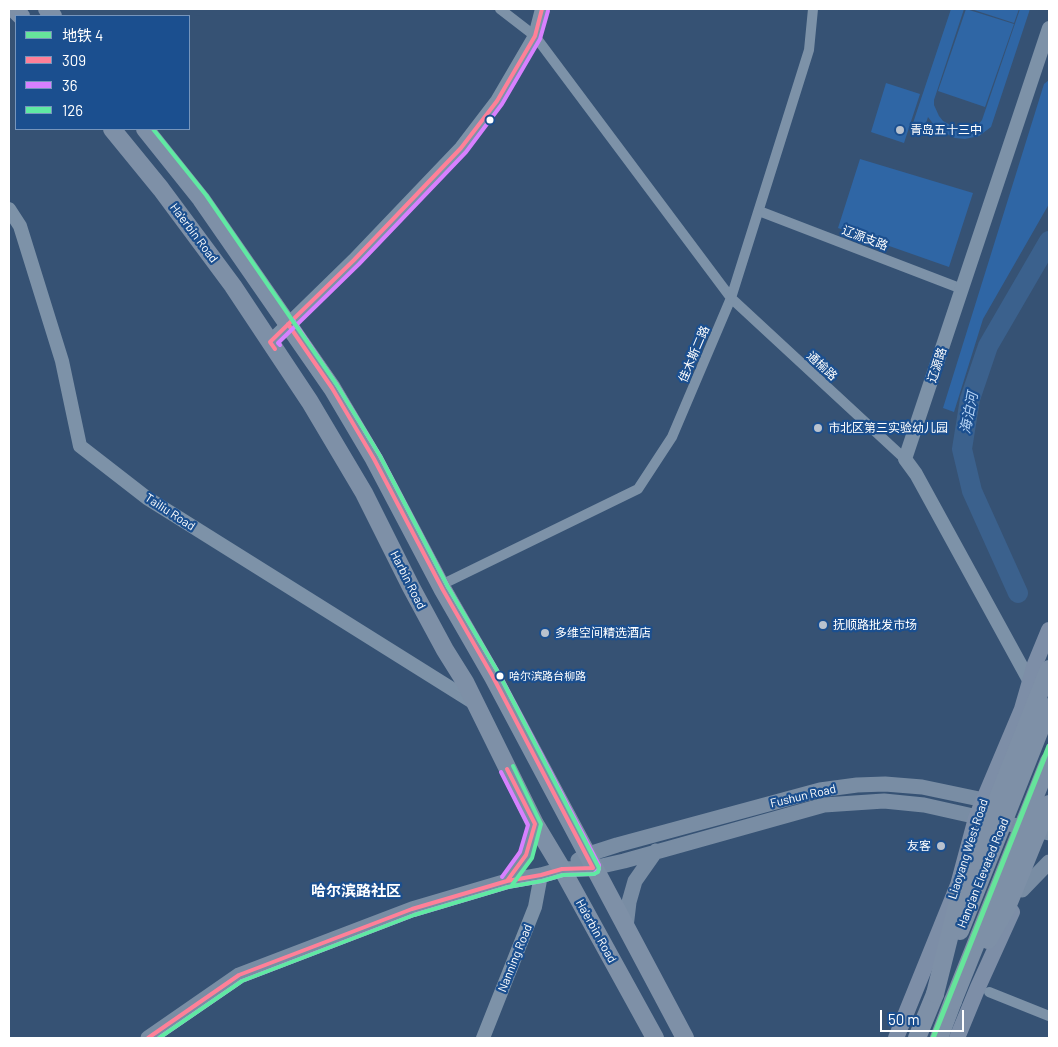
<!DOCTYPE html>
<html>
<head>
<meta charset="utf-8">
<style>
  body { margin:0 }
  #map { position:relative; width:1058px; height:1047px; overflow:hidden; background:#365274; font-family:Barlow,"Noto Sans SC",sans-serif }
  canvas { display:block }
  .frame { position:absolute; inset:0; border:10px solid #fff; pointer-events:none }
  .legend { position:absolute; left:15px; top:15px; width:175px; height:115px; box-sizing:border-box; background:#1b4f8f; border:1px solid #7695bc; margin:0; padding:6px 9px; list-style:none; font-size:15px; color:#fff }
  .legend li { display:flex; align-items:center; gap:10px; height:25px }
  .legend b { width:25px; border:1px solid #7695bc }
  .scale { position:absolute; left:880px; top:1010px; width:84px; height:22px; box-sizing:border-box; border:2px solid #fff; border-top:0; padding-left:6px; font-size:15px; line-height:18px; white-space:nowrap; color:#fff; -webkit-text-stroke:4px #1b4f8f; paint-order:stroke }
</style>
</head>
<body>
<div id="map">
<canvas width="1058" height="1047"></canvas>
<div class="frame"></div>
<ul class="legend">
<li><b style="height:6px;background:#66e49b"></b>地铁 4</li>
<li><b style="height:6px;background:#ff8098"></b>309</li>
<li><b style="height:6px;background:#d880ff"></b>36</li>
<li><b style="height:6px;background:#60e9a3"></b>126</li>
</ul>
<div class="scale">50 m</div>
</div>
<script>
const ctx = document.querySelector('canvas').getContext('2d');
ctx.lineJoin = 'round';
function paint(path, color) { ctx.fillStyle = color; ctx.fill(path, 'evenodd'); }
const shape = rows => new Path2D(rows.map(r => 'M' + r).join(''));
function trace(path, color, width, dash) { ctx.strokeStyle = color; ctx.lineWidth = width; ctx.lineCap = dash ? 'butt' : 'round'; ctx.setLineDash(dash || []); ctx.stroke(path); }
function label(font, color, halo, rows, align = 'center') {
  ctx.font = font + ' Barlow,"Noto Sans SC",sans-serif'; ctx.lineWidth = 4.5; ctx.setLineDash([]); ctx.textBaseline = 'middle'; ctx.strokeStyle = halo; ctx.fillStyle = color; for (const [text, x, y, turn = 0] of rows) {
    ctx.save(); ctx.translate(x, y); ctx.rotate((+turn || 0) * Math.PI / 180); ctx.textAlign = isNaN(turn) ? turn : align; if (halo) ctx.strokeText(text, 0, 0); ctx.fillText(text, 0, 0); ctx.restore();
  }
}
paint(shape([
  [951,9,964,9,934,100,934,105,939,116,943,121,952,126,966,128,978,125,982,120,1020,9,1030,9,991,127,979,136,965,139,955,138,937,129,928,117,922,136,910,132],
  [966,9,1014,24,985,107,938,91],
  [971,9,1019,9,1014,23],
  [1049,80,1049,204,983,319,954,412,943,408,1044,84],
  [886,83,920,94,904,143,871,132],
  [860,159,973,193,949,267,838,228]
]), '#2f66a5');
trace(shape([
  [1018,593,972,491,962,449,970,399,988,346,1049,241]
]), '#3b618d', 20);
trace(shape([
  [500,9,535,36,731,298,905,459],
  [759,211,962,289],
  [441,585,638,489,672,437,731,298,809,50,813,9],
  [989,992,1049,1016]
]), '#7d92a8', 10);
trace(shape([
  [9,209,20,226,62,361,80,446,147,498,476,704],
  [270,342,354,260,461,148,497,101,535,36,542,9],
  [1030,682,916,474,905,459,1049,28],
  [483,1038,535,907,541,875]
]), '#7d92a8', 14);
trace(shape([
  [578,860,586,855,617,845,820,790,857,785,885,784,922,787,984,800,994,805],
  [507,881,526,855,535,824],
  [1022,890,1049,862],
  [626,927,629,902,635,881,656,851],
  [148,1038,239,975,412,909,507,881,541,875,562,869,593,868,624,861,824,805,884,801,924,805,1049,833]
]), '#798da4', 15);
trace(shape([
  [896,1038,958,885,976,818,1022,709,1035,664,1049,630],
  [957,1038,978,987,1012,912]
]), '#7d8ea7', 16);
trace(shape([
  [14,9,21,16],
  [47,9,53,16],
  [112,129,161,189,233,286,310,402,364,493,411,587,445,650,465,682,535,824,562,869,655,1038],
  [145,129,201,199,332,388,374,459,443,590,493,677,685,1038],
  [917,1038,935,994],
  [939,1038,953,1001]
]), '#7e90a7', 18);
trace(shape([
  [960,931,1049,707],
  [988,940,1007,907,1049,804],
  [935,994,960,894,1049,669],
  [953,1001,1049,761]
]), '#7e90a7', 18);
trace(shape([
  [275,349,270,342,354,260,461,148,497,101,535,36,542,9],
  [507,769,535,824,526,855,507,881],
  [148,1038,239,975,412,909,507,881,541,875,562,869,593,868,493,677,443,590,374,459,332,388,288,324]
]), '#ff8098', 4);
trace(shape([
  [280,345,278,343,359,264,466,152,502,104,540,39,548,11],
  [501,772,528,825,520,852,502,877],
  [159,1038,242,981,414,915,508,887,542,881,563,875,594,874,599,869,599,865,499,674,448,587,380,456,337,385,293,320]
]), '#d880ff', 4);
trace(shape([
  [153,129,206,195,337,385,380,456,448,587,499,674,599,868,598,872,594,874,563,875,542,881,508,887,414,915,242,981,159,1038],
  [512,885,532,858,541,824,513,766]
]), '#60e9a3', 4);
trace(shape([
  [933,1038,1049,746]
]), '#66e49b', 5);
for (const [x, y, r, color] of [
  [490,120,4.5,"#fff"],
  [900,130,5,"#b9c2ce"],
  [818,428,5,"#b9c2ce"],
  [823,625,5,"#b9c2ce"],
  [545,633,5,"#b9c2ce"],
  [500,676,4.5,"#fff"],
  [941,846,5,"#b9c2ce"]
]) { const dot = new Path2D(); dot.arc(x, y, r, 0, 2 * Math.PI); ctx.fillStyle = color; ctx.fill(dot); trace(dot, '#1b4f8f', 2); }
label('11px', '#fff', '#1b4f8f', [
  ["哈尔滨路台柳路",509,676]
], 'left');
label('12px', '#fff', '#1b4f8f', [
  ["青岛五十三中",910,130],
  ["市北区第三实验幼儿园",828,428],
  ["抚顺路批发市场",833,625],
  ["多维空间精选酒店",555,633],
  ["友客",931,846,"right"]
], 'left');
label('12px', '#fff', '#1b4f8f', [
  ["Ha'erbin Road",194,233,53],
  ["辽源支路",865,238,21],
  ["佳木斯二路",694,354,-67],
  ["辽源路",937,365,-72],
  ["通榆路",822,366,43],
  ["Tailiu Road",170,512,33],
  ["Harbin Road",408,580,63],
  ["Fushun Road",803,796,-13],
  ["Liaoyang West Road",968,849,-72],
  ["Hang'an Elevated Road",983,873,-68],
  ["Ha'erbin Road",596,931,61],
  ["Nanning Road",515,958,-68]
]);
label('italic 14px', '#b5d3f5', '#1b4f8f', [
  ["海泊河",969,413,-79]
]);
label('bold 15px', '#fff', '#1b4f8f', [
  ["哈尔滨路社区",356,891]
]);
</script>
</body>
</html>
